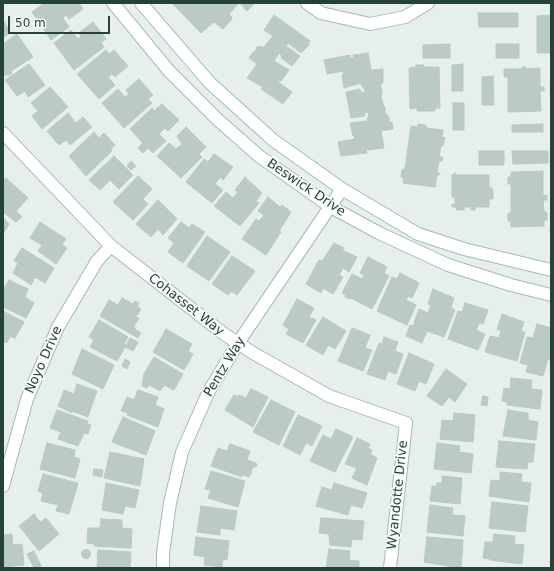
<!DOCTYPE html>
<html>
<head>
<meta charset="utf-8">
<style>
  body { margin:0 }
  #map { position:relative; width:554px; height:571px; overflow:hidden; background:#e6efeb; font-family:"DejaVu Sans",sans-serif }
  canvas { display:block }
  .frame { position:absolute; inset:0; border:4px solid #24423a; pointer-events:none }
  .scale { position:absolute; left:8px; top:16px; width:102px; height:18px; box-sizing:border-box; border:2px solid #24423a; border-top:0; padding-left:5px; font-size:12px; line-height:14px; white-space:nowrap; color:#24423a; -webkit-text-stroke:3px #f7fbf9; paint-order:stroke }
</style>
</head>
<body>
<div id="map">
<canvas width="554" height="571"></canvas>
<div class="frame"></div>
<div class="scale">50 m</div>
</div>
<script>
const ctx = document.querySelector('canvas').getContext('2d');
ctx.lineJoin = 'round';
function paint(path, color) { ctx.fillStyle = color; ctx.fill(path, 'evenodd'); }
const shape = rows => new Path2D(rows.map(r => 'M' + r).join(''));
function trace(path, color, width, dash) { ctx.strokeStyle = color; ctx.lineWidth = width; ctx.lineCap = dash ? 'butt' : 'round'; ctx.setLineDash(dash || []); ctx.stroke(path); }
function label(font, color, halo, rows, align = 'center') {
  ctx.font = font + ' "DejaVu Sans",sans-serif'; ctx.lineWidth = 3.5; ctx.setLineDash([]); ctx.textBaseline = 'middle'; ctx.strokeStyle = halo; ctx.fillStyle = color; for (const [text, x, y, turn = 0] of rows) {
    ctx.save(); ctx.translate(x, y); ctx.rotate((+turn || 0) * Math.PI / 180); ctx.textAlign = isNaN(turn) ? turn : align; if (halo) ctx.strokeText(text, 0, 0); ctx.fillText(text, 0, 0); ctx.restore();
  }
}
const building = shape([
  [45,3,79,3,83,9,69,19,66,15,63,18,69,27,51,40,32,12,45,3],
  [172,3,214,4,239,3,229,14,232,17,231,20,223,29,214,22,201,33,172,3],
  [240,3,255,3,247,11,240,3],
  [478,13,518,13,518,27,479,27,478,13],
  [274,15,310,41,308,44,309,45,301,53,288,43,286,46,300,56,292,66,281,58,282,56,279,53,276,58,274,61,289,70,281,81,280,80,278,82,292,92,283,104,261,89,263,87,247,78,257,64,249,58,254,51,255,52,257,47,260,46,263,48,273,36,264,30,274,15],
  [551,15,551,53,537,53,537,16,551,15],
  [3,19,10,33,3,38,3,19],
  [93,22,106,39,101,43,104,47,74,70,54,43,71,30,78,39,81,36,79,33,93,22],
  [17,34,33,57,11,71,12,73,8,76,7,74,3,77,3,44,17,34],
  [450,44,450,58,423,58,423,45,450,44],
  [496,44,519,44,519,58,496,58,496,44],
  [106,50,109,54,114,50,128,66,115,77,112,74,108,77,115,85,99,99,77,74,106,50],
  [368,53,371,70,383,69,383,81,382,84,380,84,382,92,381,97,384,107,385,107,385,115,387,114,388,117,389,117,389,122,392,122,393,129,381,131,384,148,366,150,367,153,341,156,338,142,355,139,354,136,353,136,350,123,368,121,367,118,369,117,368,112,364,113,365,116,351,118,346,92,360,89,361,93,365,92,364,87,362,87,361,83,344,88,342,75,344,74,343,71,327,74,324,60,350,55,350,58,354,58,353,55,368,53],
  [29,64,45,85,28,97,25,91,17,96,5,80,29,64],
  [463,64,463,91,452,91,452,65,463,64],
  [416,65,424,65,424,67,439,67,440,108,435,108,435,111,417,111,417,108,410,109,409,68,416,67,416,65],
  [522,67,526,67,526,69,540,68,540,87,544,87,544,91,540,91,541,111,508,112,508,77,504,77,504,69,522,69,522,67],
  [493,76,494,105,482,105,482,77,493,76],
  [139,79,153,95,148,99,152,103,124,128,102,103,118,89,125,97,129,94,126,90,139,79],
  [50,87,68,107,42,129,32,116,38,111,31,103,50,87],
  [453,103,464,103,464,130,453,130,453,103],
  [162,104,179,120,168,131,165,128,159,134,166,141,153,153,148,148,143,153,138,148,143,143,130,129,152,108,154,111,162,104],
  [68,113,76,123,83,117,92,127,70,145,66,140,59,145,47,131,68,113],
  [418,124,425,125,427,128,443,130,442,137,445,138,443,146,441,146,439,157,443,157,442,161,439,161,437,173,440,173,439,175,437,175,435,187,403,183,404,178,401,177,402,170,405,169,411,126,418,127,418,124],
  [543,124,543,132,512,132,512,125,543,124],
  [186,127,206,147,199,154,202,157,181,178,157,156,169,143,176,149,182,144,177,136,186,127],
  [94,132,99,138,104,133,115,145,110,150,112,151,86,176,69,156,94,132],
  [479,151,504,151,504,165,479,165,479,151],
  [512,151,548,151,548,163,513,164,512,151],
  [214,154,233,167,223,180,220,177,215,184,223,190,212,203,186,182,204,159,208,162,214,154],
  [114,156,133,175,119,189,110,180,100,190,89,180,114,156],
  [131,161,136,166,131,170,127,166,131,161],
  [543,171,543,196,547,195,547,200,543,200,544,211,547,213,547,220,544,220,544,226,511,227,511,221,508,221,508,213,511,213,511,184,508,184,508,177,511,177,511,172,543,171],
  [455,173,457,175,489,175,489,188,492,188,493,193,493,199,489,199,489,207,475,207,475,210,471,210,471,207,464,207,464,210,457,210,456,207,452,207,452,204,455,204,455,197,452,197,452,175,455,173],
  [138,176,152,189,143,199,148,204,133,220,113,202,138,176],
  [245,177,262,193,256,201,259,203,240,226,214,206,226,192,233,198,238,192,235,190,245,177],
  [6,178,28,198,16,211,22,217,16,222,3,212,3,181,6,178],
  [268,197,280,207,282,205,291,212,279,231,281,232,266,255,242,239,256,219,259,221,264,215,258,211,268,197],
  [158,200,177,219,163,235,158,229,151,237,136,224,158,200],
  [3,218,9,224,3,234,3,218],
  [40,222,66,239,62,245,67,248,56,264,38,251,42,245,30,238,40,222],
  [181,222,189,228,192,224,205,232,183,263,168,252,174,243,168,238,181,222],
  [207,236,230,252,209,281,187,266,207,236],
  [334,243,344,248,342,250,357,257,349,272,343,268,339,275,343,277,333,294,323,288,321,293,306,284,319,260,322,261,334,243],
  [22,248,54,268,45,283,35,277,31,285,13,273,18,263,14,261,22,248],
  [232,256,255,271,237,295,231,291,228,295,212,284,232,256],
  [368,257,387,267,384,273,389,276,372,309,351,298,350,299,345,297,346,295,342,293,352,274,362,279,364,275,360,273,368,257],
  [400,273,419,283,412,298,408,296,406,300,416,305,407,325,377,311,392,277,397,279,400,273],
  [9,280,28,289,25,297,34,303,26,318,3,307,3,290,9,280],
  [433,289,454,298,451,308,455,310,444,337,427,331,422,343,406,336,410,325,413,326,419,309,428,313,431,305,428,304,433,289],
  [122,298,133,304,135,301,139,303,137,307,141,309,136,317,139,318,134,326,136,330,141,333,138,338,100,316,109,300,118,305,122,298],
  [297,299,314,308,309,317,316,320,303,343,286,334,289,329,283,325,297,299],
  [465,303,488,310,483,324,479,323,476,330,485,334,478,350,448,339,458,311,462,312,465,303],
  [3,311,24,322,15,338,10,336,7,343,3,341,3,311],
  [502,314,524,322,521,332,525,332,517,361,485,352,490,336,499,338,501,330,497,330,502,314],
  [323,317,346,331,335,349,328,345,323,355,306,345,323,317],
  [99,320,128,337,124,344,126,345,130,338,138,342,133,351,125,347,117,361,90,347,94,340,89,337,99,320],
  [537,324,551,328,551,359,548,359,543,376,526,372,528,365,520,363,527,337,533,338,537,324],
  [352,328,370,335,365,348,372,350,363,371,338,361,352,328],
  [166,329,192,344,188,351,193,354,184,370,153,352,166,329],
  [384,337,398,342,395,351,403,354,396,374,388,371,385,380,367,374,379,343,382,344,384,337],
  [82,349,114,365,103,389,72,374,82,349],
  [409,353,434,364,426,384,419,381,415,391,397,384,409,353],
  [154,357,183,374,174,390,164,385,160,391,149,385,147,388,142,386,144,374,154,357],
  [125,359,130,362,127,369,122,366,125,359],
  [446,369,467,384,455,402,449,397,442,406,427,396,446,369],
  [511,378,532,380,531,389,542,390,540,409,507,405,507,402,502,401,504,388,510,389,511,378],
  [77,384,97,391,88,417,72,411,72,413,58,406,64,390,74,394,77,384],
  [251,389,268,397,253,427,225,410,234,395,238,397,239,395,246,398,251,389],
  [138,390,158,397,155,405,164,409,158,427,127,415,128,413,121,411,127,397,134,400,138,390],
  [483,396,488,397,487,406,481,405,483,396],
  [271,400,295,412,279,445,253,432,271,400],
  [57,410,88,421,87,424,91,425,88,434,84,433,78,446,58,439,61,432,50,428,57,410],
  [508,410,528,413,528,420,538,422,536,440,503,436,508,410],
  [454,413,475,415,473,442,440,439,442,420,453,421,454,413],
  [298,415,322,426,312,446,306,443,300,455,283,446,298,415],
  [123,417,155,431,146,455,112,442,123,417],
  [336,429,353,437,335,472,310,461,323,435,331,439,336,429],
  [357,438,370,444,368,448,372,450,370,454,377,458,367,485,352,478,357,468,345,464,357,438],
  [499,441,535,444,533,462,528,462,527,469,496,467,499,441],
  [47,443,75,450,74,457,80,459,75,478,40,469,47,443],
  [437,443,460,446,459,452,473,454,471,473,434,469,437,443],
  [230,444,250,451,247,460,256,463,257,466,252,468,251,474,249,477,243,475,242,477,211,466,218,448,227,451,230,444],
  [110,452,144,459,140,486,104,478,110,452],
  [94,469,103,470,102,477,93,475,94,469],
  [211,471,245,481,238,507,208,498,211,490,205,489,211,471],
  [500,472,522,474,521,482,531,483,529,502,489,496,491,480,500,481,500,472],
  [43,474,78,483,69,514,56,511,58,505,41,501,43,493,38,491,43,474],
  [442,476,462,478,460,504,430,501,432,486,436,487,437,483,442,483,442,476],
  [106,483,139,490,135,508,125,506,123,514,102,510,106,483],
  [334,483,367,493,362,508,351,505,348,515,316,506,322,487,332,490,334,483],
  [492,502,528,506,525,532,489,528,492,502],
  [430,505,453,508,452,515,465,516,463,536,427,532,430,505],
  [201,506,237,511,234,530,220,528,220,535,197,532,201,506],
  [34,514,40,522,46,518,59,534,39,551,19,526,34,514],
  [321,518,364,521,362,540,352,539,351,547,330,545,329,534,319,533,321,518],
  [101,519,122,520,122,528,132,529,131,548,94,546,95,544,87,543,88,528,100,528,101,519],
  [12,534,13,545,22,544,24,565,3,567,3,535,12,534],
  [494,534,515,536,514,544,524,545,522,564,490,560,490,559,483,558,485,542,493,542,494,534],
  [196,537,229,541,227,560,223,559,222,567,204,565,205,557,194,555,196,537],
  [427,537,463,540,461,568,424,562,427,537],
  [329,549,350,551,349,560,359,561,359,568,326,568,329,549],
  '81.5 554a4.5 4.5 0 1 1 9 0a4.5 4.5 0 1 1-9 0Z',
  [98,550,131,552,130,568,97,568,98,550],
  [34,551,41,566,37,568,34,568,27,554,34,551]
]);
paint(building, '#bbcac4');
trace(building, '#b8c9c2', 1);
const street = shape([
  [307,3,321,13,370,24,405,17,428,3],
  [3,133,111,246,224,334,253,353,329,396,406,423,390,568],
  [3,486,27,399,58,327,97,261,111,246],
  [163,568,163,553,170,503,182,452,209,391,238,343,342,189]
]);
const secondary = shape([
  [113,3,169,71,217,119,259,156,331,207,379,233,448,265,511,285,551,295],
  [141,3,210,83,273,140,342,189,418,234,464,249,551,270]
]);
trace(street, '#a8b8b2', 14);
trace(secondary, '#a4bbb3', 14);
trace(street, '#fff', 12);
trace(secondary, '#fff', 12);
label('13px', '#24423a', '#f7fbf9', [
  ["Beswick Drive",306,188,34],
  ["Cohasset Way",186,305,38],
  ["Noyo Drive",44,360,-66],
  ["Pentz Way",225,367,-59],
  ["Wyandotte Drive",398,495,-84]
]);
</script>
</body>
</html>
